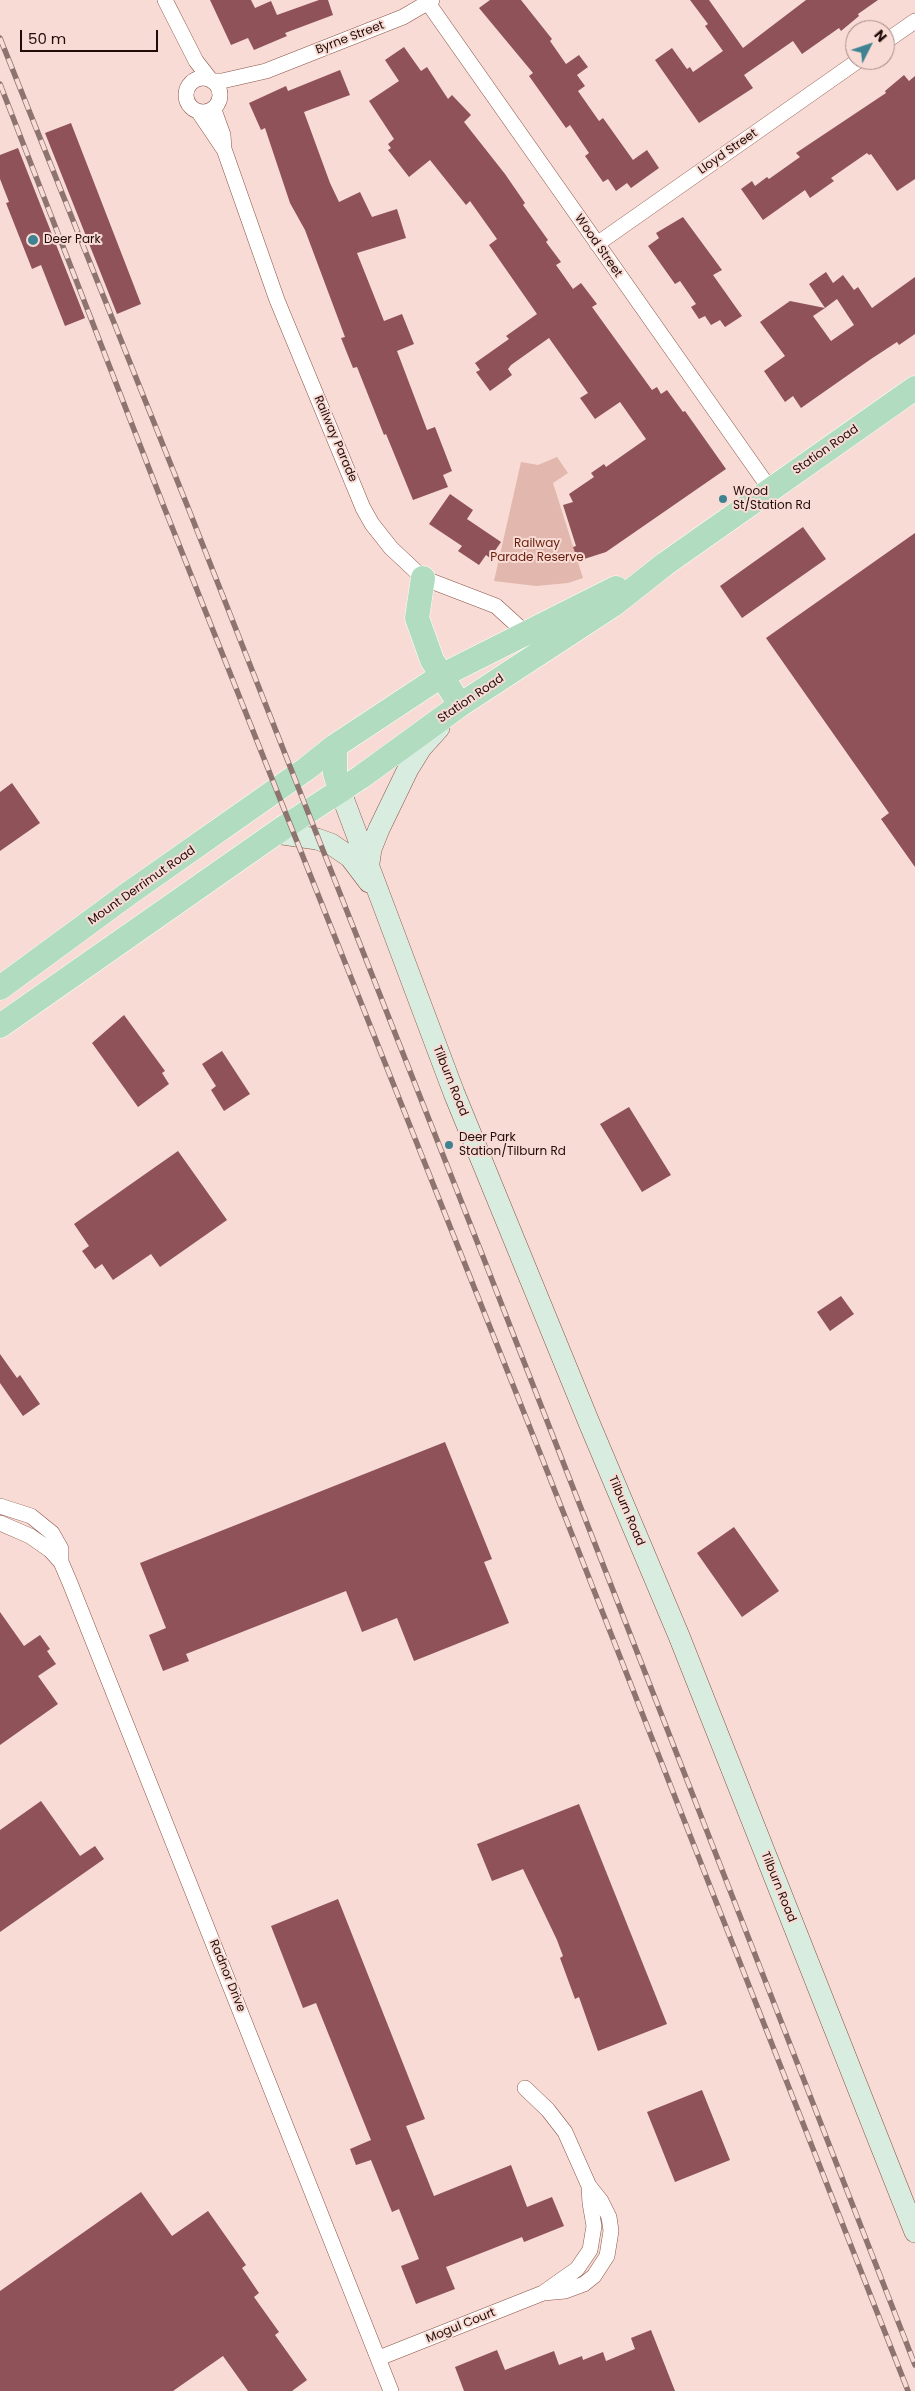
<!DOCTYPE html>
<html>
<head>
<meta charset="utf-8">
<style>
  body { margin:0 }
  #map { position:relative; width:915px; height:2391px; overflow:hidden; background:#f7dbd4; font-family:Poppins,sans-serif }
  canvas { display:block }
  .north { position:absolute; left:845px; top:20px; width:50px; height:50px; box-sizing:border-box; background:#f7dbd4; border:1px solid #a28882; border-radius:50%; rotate:49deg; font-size:14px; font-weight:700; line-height:20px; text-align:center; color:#220c07 }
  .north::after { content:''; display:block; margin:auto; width:18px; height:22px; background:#3f8291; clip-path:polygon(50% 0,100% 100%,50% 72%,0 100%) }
  .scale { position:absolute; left:20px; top:30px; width:138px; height:22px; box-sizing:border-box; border:2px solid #220c07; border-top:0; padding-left:6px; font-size:15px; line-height:18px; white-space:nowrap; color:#220c07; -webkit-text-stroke:4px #f7dbd4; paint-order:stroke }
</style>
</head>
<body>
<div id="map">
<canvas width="915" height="2391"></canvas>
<div class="north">N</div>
<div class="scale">50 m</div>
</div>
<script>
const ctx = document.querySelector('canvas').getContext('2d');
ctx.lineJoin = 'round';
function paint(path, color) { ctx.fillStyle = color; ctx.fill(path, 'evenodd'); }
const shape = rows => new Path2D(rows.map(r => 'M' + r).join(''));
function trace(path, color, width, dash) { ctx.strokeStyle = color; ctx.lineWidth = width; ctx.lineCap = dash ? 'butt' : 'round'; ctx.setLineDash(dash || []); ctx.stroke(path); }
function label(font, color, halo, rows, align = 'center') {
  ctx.font = font + ' Poppins,sans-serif'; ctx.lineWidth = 4; ctx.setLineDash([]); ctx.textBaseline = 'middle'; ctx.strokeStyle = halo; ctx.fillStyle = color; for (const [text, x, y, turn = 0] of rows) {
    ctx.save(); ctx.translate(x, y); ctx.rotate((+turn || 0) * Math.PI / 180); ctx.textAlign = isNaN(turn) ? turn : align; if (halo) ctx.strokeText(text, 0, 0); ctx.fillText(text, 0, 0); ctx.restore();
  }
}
paint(shape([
  [557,457,568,473,553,483,583,578,568,583,536,586,494,581,521,462,538,465]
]), '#e2b7ad');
paint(shape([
  [210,0,251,0,255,8,271,1,277,15,319,0,328,0,333,15,285,33,287,36,254,50,248,38,231,45],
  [490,0,521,0,552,39,550,41,566,64,579,55,588,67,577,75,585,86,578,91,599,121,603,118,633,160,647,150,659,168,631,188,627,183,616,191,608,179,603,182,585,156,589,153,570,125,566,128,529,76,533,73,479,8],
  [690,0,709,0,743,48,806,0,878,0,858,14,859,16,841,31,839,28,802,54,793,41,744,75,753,88,699,123,655,60,672,48,687,69,690,67,693,72,723,51,705,26,708,24],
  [404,47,421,71,427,67,448,99,452,95,471,115,464,122,505,174,525,203,523,205,548,240,546,242,561,262,556,265,573,289,581,283,597,304,592,307,652,390,657,387,661,394,667,390,683,412,685,411,726,469,606,552,578,561,573,547,576,546,563,505,573,502,569,494,594,477,591,473,604,464,606,467,646,439,620,402,595,419,580,398,588,393,549,338,511,365,508,369,512,375,490,391,476,372,480,370,475,363,509,339,506,336,537,314,489,245,497,239,470,201,466,205,430,160,409,177,388,150,391,148,388,144,394,139,369,101,399,81,385,60],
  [340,70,350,95,304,112,330,183,339,202,360,192,372,217,397,209,406,238,357,253,384,321,402,314,414,344,397,351,427,430,435,427,452,471,443,475,448,487,413,500,386,434,384,435,357,367,353,368,341,338,345,337,305,230,290,203,265,128,261,130,249,103,286,86,288,91],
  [904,75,909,81,915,76,915,179,897,191,871,154,869,155,867,153,831,178,834,181,810,198,805,190,763,220,741,189,752,181,755,186,767,177,769,179,800,157,796,153,886,93,885,91],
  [71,123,141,304,117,314,45,133],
  [18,148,85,318,65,326,41,265,32,269,6,203,9,202,0,179,0,155],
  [683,217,722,270,713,275,742,316,725,327,720,320,711,325,705,316,699,319,691,307,696,304,680,281,675,284,648,246,659,238,656,233],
  [826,272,833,283,843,275,854,290,858,287,872,308,915,277,915,334,899,345,897,342,871,359,801,408,793,396,785,402,764,371,785,356,760,322,790,301,825,308,813,316,831,341,854,325,837,299,825,308,809,284],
  [450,494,473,510,467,519,501,542,490,558,486,555,479,565,458,551,462,546,429,524],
  [803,527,826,559,742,618,720,586],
  [915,533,915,867,881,819,889,813,766,638],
  [12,783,40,823,0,851,0,792],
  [124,1015,165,1071,162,1073,169,1084,138,1107,92,1043],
  [222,1051,250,1094,224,1111,211,1090,216,1086,202,1064],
  [629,1107,671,1175,642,1192,600,1124],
  [178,1151,227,1220,160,1267,151,1254,113,1280,102,1264,95,1269,82,1251,89,1246,74,1224],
  [841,1296,854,1314,830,1331,817,1312],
  [0,1354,17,1378,20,1375,40,1404,23,1416,0,1383],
  [445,1442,492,1559,484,1562,509,1623,414,1661,397,1618,362,1632,346,1591,186,1654,189,1661,163,1671,149,1635,166,1628,140,1563],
  [734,1527,779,1591,742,1617,697,1553],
  [0,1612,24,1646,40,1635,50,1649,47,1651,56,1664,38,1676,58,1704,0,1745],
  [41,1801,80,1856,95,1846,104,1859,0,1932,0,1830],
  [579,1804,667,2024,598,2051,579,1997,575,1999,560,1958,563,1956,557,1940,523,1869,492,1881,477,1844],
  [338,1899,425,2119,406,2126,434,2196,511,2165,527,2207,552,2197,564,2226,524,2242,522,2237,446,2267,455,2289,416,2304,401,2266,419,2259,399,2209,392,2212,371,2160,356,2165,350,2149,371,2140,316,2003,303,2008,271,1926],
  [702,2090,730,2160,675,2182,647,2112],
  [141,2192,172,2236,208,2211,246,2265,242,2268,259,2293,254,2297,279,2332,275,2335,307,2380,292,2391,248,2391,223,2356,173,2391,0,2391,0,2291],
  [651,2330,675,2391,464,2391,455,2367,497,2350,505,2370,554,2351,559,2365,582,2356,583,2360,603,2352,606,2361,635,2349,631,2338]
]), '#8e5258');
const street = shape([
  [165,0,196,61,210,79],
  [428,3,770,489],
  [885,42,915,21],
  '186 95a17 17 0 1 1 34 0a17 17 0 1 1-34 0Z',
  [212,81,222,81,266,71,403,17,432,0],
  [217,104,214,110,223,135,224,149,277,300,363,508,372,524,391,548,423,578,496,606,531,638],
  [198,111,223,148],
  [597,244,859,60],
  [0,1506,31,1516,52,1533,61,1549,61,1562],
  [0,1523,30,1536,50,1550,61,1562,70,1583,391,2391],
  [543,2293,577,2269,590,2250,594,2226,590,2203,589,2186],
  [379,2358,543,2293,565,2291,584,2284,594,2276,607,2256,611,2231,609,2217,601,2201,589,2186,565,2132,548,2110,525,2088]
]);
const secondary = shape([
  [340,790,454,1093,590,1425,679,1636,915,2232],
  [276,833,317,839,331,844,350,857,369,882],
  [369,863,371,849,379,829,408,769,421,748,439,728]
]);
const primary = shape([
  [423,578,417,618,432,660,460,705],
  [335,746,335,773,340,790],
  [0,988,128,894,306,769,335,746,441,676,616,588],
  [0,1026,280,830,361,777,460,705,613,605,665,564,915,388]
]);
trace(street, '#8c5346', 16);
trace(secondary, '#8c5346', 22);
trace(primary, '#fff', 25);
trace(street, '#fff', 15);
trace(secondary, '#d8eddf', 21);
trace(primary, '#b1dcbf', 24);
const rail = shape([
  [0,38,189,510,480,1249,915,2365],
  [0,84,164,507,542,1458,908,2391]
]);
trace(rail, '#8d746e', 5.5);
trace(rail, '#f7dbd4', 4, [11]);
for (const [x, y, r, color] of [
  [33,240,6,"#3f8291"],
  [723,499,5,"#3f8291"],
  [449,1145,5,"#3f8291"]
]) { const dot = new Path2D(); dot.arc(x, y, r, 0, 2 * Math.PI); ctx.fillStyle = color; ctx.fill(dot); trace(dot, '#f7dbd4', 2); }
label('12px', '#220c07', '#f7dbd4', [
  ["Byrne Street",350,38,-21],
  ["Lloyd Street",728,152,-35],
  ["Wood Street",598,246,55],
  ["Railway Parade",335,439,67],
  ["Station Road",826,450,-35],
  ["Station Road",471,699,-34],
  ["Mount Derrimut Road",142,886,-35],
  ["Tilburn Road",450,1081,68],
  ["Tilburn Road",626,1511,67],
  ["Tilburn Road",778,1887,68],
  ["Radnor Drive",227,1976,68],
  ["Mogul Court",461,2326,-22]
]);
label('12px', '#220c07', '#f7dbd4', [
  ["Deer Park",44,240],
  ["Wood",733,492],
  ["St/Station Rd",733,506],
  ["Deer Park",459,1138],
  ["Station/Tilburn Rd",459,1152]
], 'left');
label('12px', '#681d0b', '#f7dbd4', [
  ["Railway",537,544],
  ["Parade Reserve",537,558]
]);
</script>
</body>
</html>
